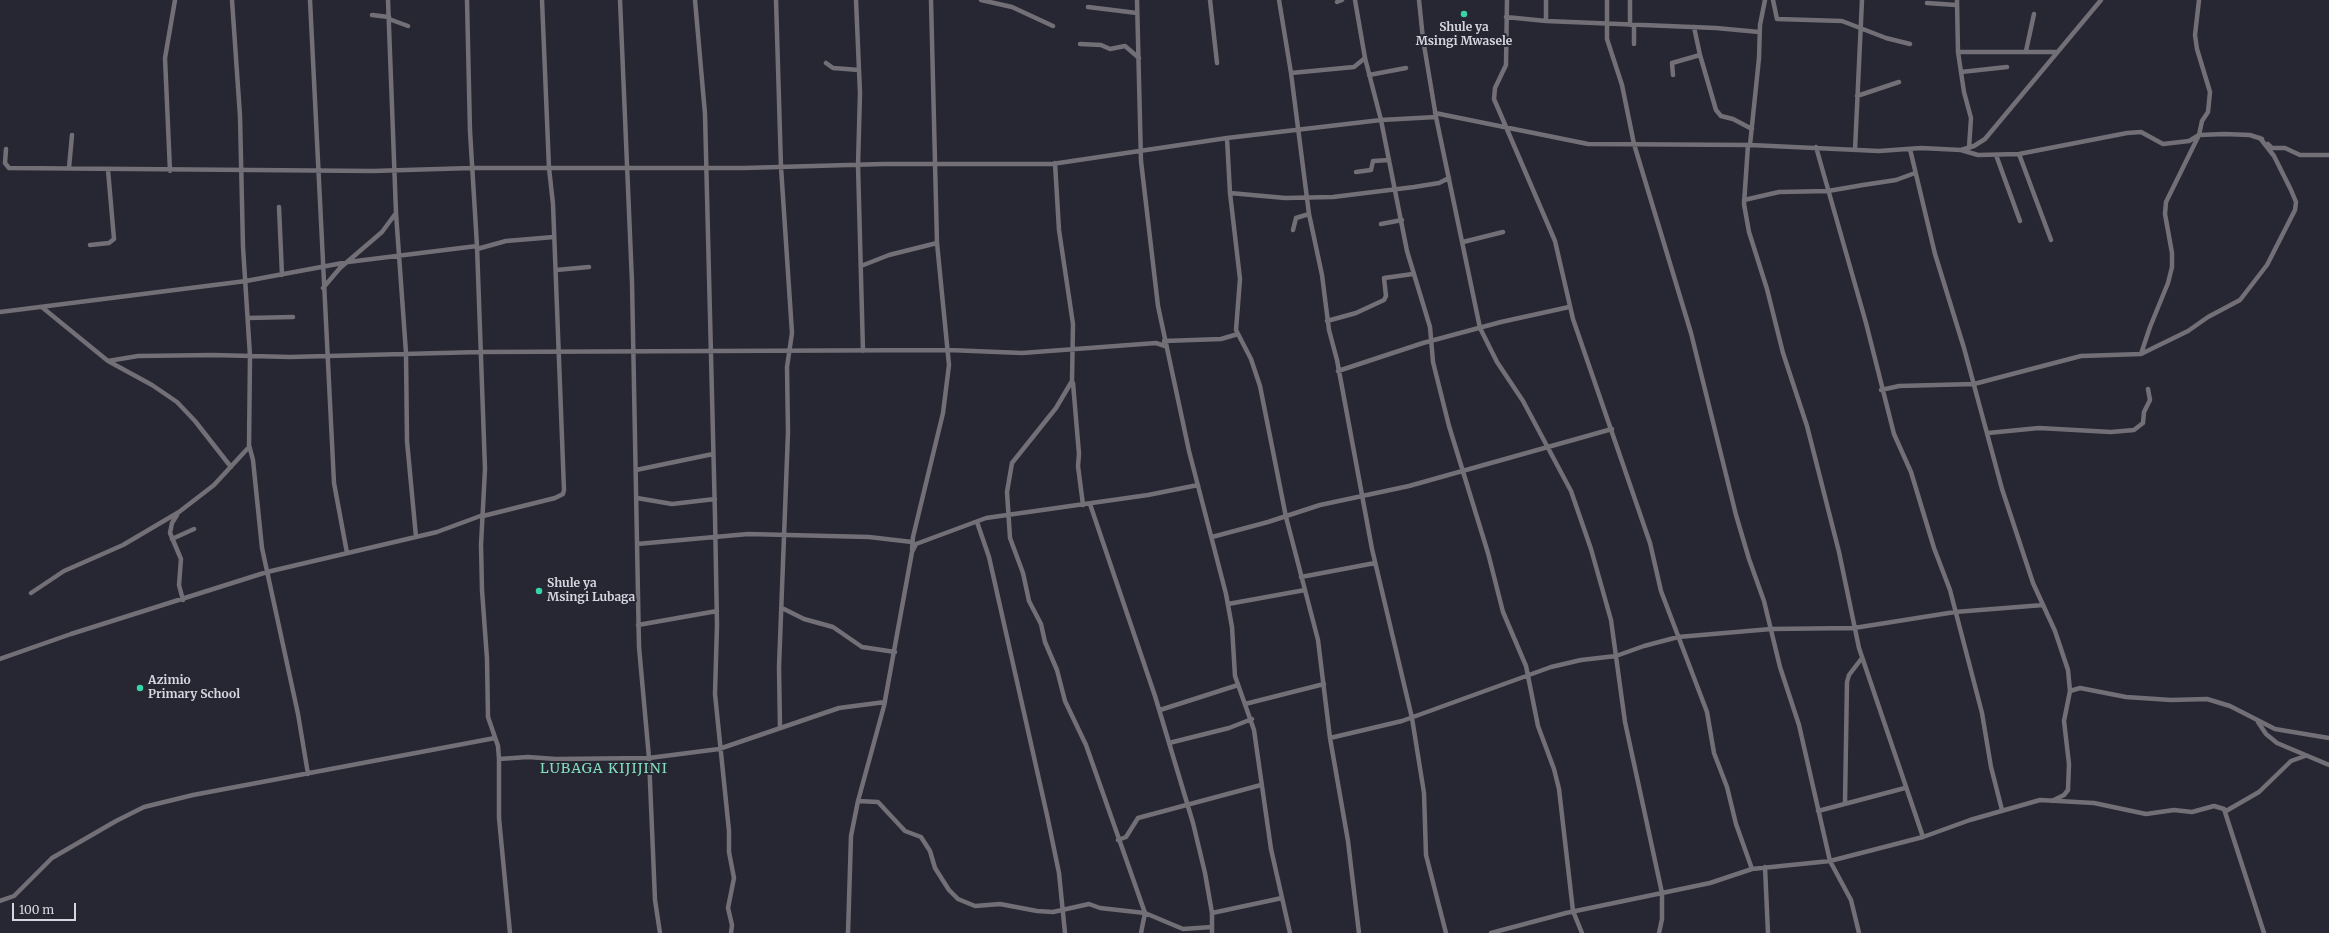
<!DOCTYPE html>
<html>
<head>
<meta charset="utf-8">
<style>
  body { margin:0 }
  #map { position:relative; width:2329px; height:933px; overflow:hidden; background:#272633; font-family:Merriweather,serif }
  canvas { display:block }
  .scale { position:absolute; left:12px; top:903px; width:64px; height:18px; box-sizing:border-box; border:2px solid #d6d6df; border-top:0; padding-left:5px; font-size:12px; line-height:14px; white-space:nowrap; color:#d6d6df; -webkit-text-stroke:3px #272633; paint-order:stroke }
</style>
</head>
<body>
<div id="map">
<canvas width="2329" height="933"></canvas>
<div class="scale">100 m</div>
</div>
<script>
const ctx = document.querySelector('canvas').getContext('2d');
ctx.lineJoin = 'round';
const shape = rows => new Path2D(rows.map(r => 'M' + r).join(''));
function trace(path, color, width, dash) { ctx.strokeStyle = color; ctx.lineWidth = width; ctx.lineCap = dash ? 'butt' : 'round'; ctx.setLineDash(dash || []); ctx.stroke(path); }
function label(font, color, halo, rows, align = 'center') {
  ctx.font = font + ' Merriweather,serif'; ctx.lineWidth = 4; ctx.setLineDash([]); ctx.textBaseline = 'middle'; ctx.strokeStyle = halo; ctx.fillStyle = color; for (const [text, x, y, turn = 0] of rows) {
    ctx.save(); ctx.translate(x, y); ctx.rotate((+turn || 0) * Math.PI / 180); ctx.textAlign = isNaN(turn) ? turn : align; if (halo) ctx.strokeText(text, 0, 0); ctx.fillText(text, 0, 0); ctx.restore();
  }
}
trace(shape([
  [310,0,334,483,347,553],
  [388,0,396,213,406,353,407,441,416,537],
  [467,0,470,131,477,246,485,469,481,545,482,590,487,659,488,717,498,746,499,759,499,818,510,933],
  [620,0,632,282,639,647,649,758,655,900,660,933],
  [695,0,705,114,715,516,717,625,715,694,729,831,729,852,734,878,728,908,732,925,731,933],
  [776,0,781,167,792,333,787,367,788,432,779,667,780,728],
  [856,0,860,93,858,165,863,351],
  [981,0,1012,7,1053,26],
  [1137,0,1141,161,1158,306,1189,451,1226,594,1232,627,1235,676,1254,730,1271,849,1290,933],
  [1210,0,1217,63],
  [1279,0,1291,73,1309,214,1322,275,1329,330,1337,360,1372,549,1412,718,1424,793,1426,855,1446,933],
  [1355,0,1365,58,1381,120,1407,251,1430,327,1433,362,1449,426,1488,553,1503,612,1526,666,1538,726,1554,769,1559,789,1573,911,1582,933],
  [1419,0,1423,39,1436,117,1480,328,1497,362,1523,401,1571,491,1591,549,1611,620,1625,722,1662,893,1662,919,1659,933],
  [1507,0,1506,65,1495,88,1494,99,1555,241,1573,319,1650,543,1661,591,1707,712,1714,753,1727,787,1736,824,1752,869],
  [1607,0,1607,39,1622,85,1634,144,1691,333,1736,515,1749,559,1764,601,1780,667,1799,725,1830,861,1851,900,1859,933],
  [1630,0,1630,25],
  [1773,0,1777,19,1842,21,1886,38,1910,44],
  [1957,0,1958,52,1964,92,1971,118,1969,148],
  [1337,2,1342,0],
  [1927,3,1956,5],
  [1088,7,1137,13],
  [372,15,389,17],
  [1506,17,1546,21,1716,28,1759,32],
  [389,19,408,26],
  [1546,21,1546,0],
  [1634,25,1634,44],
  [1080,44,1101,45,1110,49,1125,46,1139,58],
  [2026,51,2034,14],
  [1958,52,2056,52],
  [1700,55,1716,110,1721,116,1733,119,1752,129],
  [826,63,833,68,859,70],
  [1961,72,2007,67],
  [1291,73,1354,67,1365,58],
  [1369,75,1406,68],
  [1673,75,1672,63,1700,55,1694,27],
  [1857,96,1899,82],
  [1435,113,1588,144,1750,145,1879,151,1921,148,1961,150,1974,146,1985,139,2101,0],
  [1227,138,1230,193],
  [2268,144,2272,148,2285,148,2300,155,2329,155],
  [1748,145,1744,204,1749,232,1767,289,1783,353,1807,426,1839,552,1859,648,1923,837],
  [1750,145,1759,58,1760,25,1765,0],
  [1816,147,1866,323,1894,434,1911,472,1934,548,1950,590,1982,713,1991,767,2002,810],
  [6,149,5,163,9,168,373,171,472,168,744,168,883,164,1052,164,1227,138,1381,120,1436,117],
  [1910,149,1935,254,1964,348,2002,489,2033,583,2055,631,2068,670,2070,691,2064,721,2069,764,2068,790,2064,795,2052,801],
  [1855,150,1862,0],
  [1961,150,1978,155,2019,154,2127,133,2141,132,2163,144,2189,141,2199,135,2224,134,2250,135,2262,139],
  [2019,154,2051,240],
  [1996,155,2020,221],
  [1055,163,1059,230,1073,324,1072,381,1056,408,1012,463,1007,492,1010,538,1023,573,1029,601,1041,624,1045,642,1057,670,1065,701,1086,745,1145,913,1141,933],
  [69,168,72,135],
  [170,171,165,58,175,0],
  [1356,172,1371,170,1373,161,1389,160],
  [1744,200,1779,192,1828,191,1863,185,1896,180,1915,173],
  [279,207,282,275],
  [1381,224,1402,220],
  [1293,230,1296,218,1309,214],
  [1463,242,1503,232],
  [90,245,109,243,114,239,108,170],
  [477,249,506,241,554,237],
  [861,266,889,255,937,243],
  [556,270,589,267],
  [323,288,340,268,382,232,396,213],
  [43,308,108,361,152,385,177,402,195,421,231,467],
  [0,312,246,281,348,262,477,246],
  [248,318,293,317],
  [1327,321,1356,313,1384,300,1386,296,1384,278,1413,274],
  [1164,341,1221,339,1238,334],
  [2141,354,2150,327,2168,283,2172,267,2172,253,2165,214,2166,202,2199,135,2202,121,2208,112,2210,92,2197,49,2195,35,2199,0],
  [108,361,138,356,213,355,290,357,480,352,949,350,1022,353,1156,343,1165,346],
  [1338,371,1423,343,1501,322,1569,307],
  [1073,383,1079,454,1078,466,1083,505],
  [1881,390,1899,386,1974,384,2081,356,2141,354,2188,331,2208,317,2240,300,2267,265,2295,210,2296,202,2291,190,2274,156,2260,138],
  [1988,433,2039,428,2111,432,2134,430,2143,423,2144,412,2150,400,2148,389],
  [249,445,253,460,262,548,298,714,308,774],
  [636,470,713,454],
  [637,498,672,504,715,499],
  [1090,504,1155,696,1193,823,1205,873,1212,913,1212,933],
  [177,515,172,523,170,533,181,559,179,585,183,600],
  [483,516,555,498,563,494,564,490,553,204,549,168,542,0],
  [977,522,989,557,1047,815,1059,873,1065,933],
  [1212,537,1268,522,1320,505,1409,486,1612,429],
  [172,539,194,529],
  [637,544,748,534,869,537,912,542],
  [912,549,913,537,943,413,949,365,937,243,931,0],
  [1301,577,1375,563],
  [31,593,64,571,123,545,179,512,214,485,249,447,250,356,243,247,240,116,232,0],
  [1228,604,1305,590],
  [782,608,804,619,833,627,862,647,895,652],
  [638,625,717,611],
  [0,659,71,634,267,572,437,532,483,515],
  [2070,691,2080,688,2126,697,2171,700,2207,699,2230,706,2275,729,2329,738],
  [1245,704,1324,684],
  [1160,710,1238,685],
  [2258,722,2266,734,2277,743,2329,765],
  [1330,738,1402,721,1551,667,1581,660,1616,656,1644,646,1678,637,1771,629,1854,628,1955,612,2043,605],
  [1169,743,1229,728,1252,719],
  [499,759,528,757,556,759,649,758,719,749,839,708,885,702],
  [858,801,878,802,905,831,921,837,930,851,935,868,949,890,958,899,975,906,1000,904,1037,911,1053,912,1089,904,1100,908,1145,913,1183,929,1212,927],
  [1845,803,1847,682,1849,675,1862,658],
  [1818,811,1905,788],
  [2226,811,2259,792,2291,761,2305,756],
  [1118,840,1126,837,1138,818,1261,785],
  [1765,867,1768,933],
  [0,901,14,896,52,858,116,821,144,807,193,795,495,738],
  [1212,913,1282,898],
  [848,933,851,836,858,801,884,706,912,552,916,544,986,518,1148,495,1198,485],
  [1359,933,1348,841,1330,738,1318,640,1286,517,1260,386,1251,359,1236,330,1240,279,1230,193,1285,198,1333,197,1414,187,1439,183,1449,178],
  [1491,933,1566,913,1710,883,1752,869,1830,861,1923,837,1970,820,2040,800,2094,803,2146,814,2174,810,2192,812,2214,806,2224,809,2264,933]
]), '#736f76', 4.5);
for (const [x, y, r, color] of [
  [1464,14,4,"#39d4a5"],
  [539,591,4,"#39d4a5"],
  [140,688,4,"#39d4a5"]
]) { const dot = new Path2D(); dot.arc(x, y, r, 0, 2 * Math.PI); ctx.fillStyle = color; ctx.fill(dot); trace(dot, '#272633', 1.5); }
label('bold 12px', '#d6d6df', '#272633', [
  ["Shule ya",1464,28,"center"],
  ["Msingi Mwasele",1464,42,"center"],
  ["Shule ya",547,584],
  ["Msingi Lubaga",547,598],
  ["Azimio",148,681],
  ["Primary School",148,695]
], 'left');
ctx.letterSpacing = '1px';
label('14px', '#84debd', '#272633', [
  ["LUBAGA KIJIJINI",604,769]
]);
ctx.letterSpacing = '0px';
</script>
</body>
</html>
